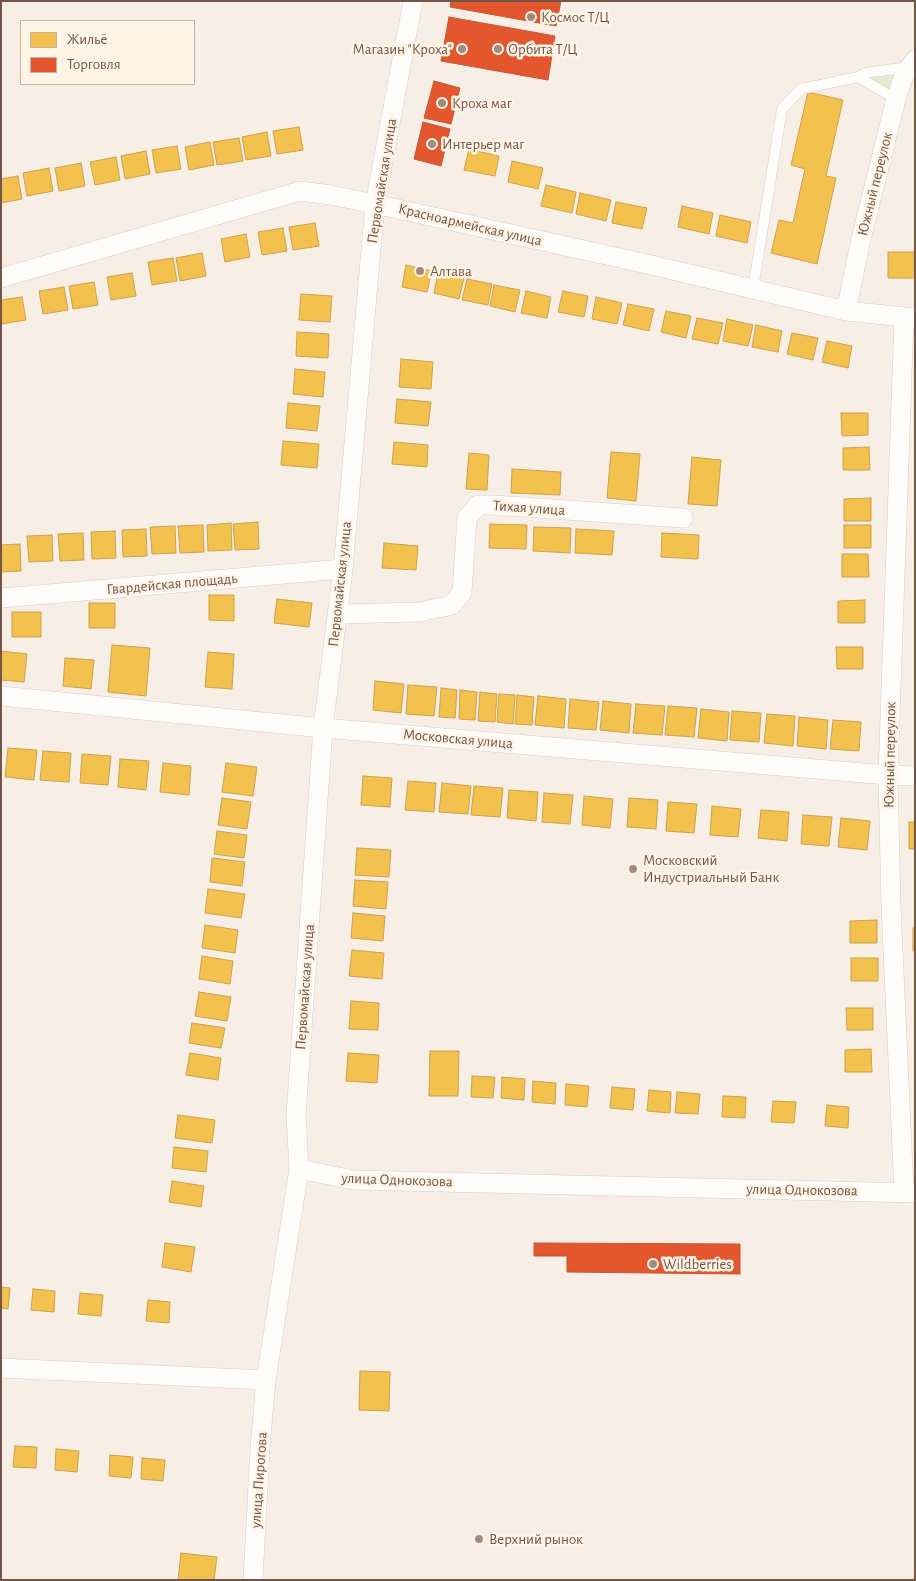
<!DOCTYPE html>
<html>
<head>
<meta charset="utf-8">
<style>
  body { margin:0 }
  #map { position:relative; width:916px; height:1581px; overflow:hidden; background:#f7efe6; font-family:"Alegreya Sans",sans-serif }
  canvas { display:block }
  .frame { position:absolute; inset:0; border:2px solid #735547; pointer-events:none }
  .legend { position:absolute; left:20px; top:20px; width:175px; height:65px; box-sizing:border-box; background:#fff4e6; border:1px solid #c7b4a6; margin:0; padding:6px 9px; list-style:none; font-size:15px; color:#735547 }
  .legend li { display:flex; align-items:center; gap:10px; height:25px }
  .legend b { width:25px; border:1px solid #c7b4a6 }
</style>
</head>
<body>
<div id="map">
<canvas width="916" height="1581"></canvas>
<div class="frame"></div>
<ul class="legend">
<li><b style="height:14px;background:#f2c14e"></b>Жильё</li>
<li><b style="height:14px;background:#e4572e"></b>Торговля</li>
</ul>
</div>
<script>
const ctx = document.querySelector('canvas').getContext('2d');
ctx.lineJoin = 'round';
function paint(path, color) { ctx.fillStyle = color; ctx.fill(path, 'evenodd'); }
const shape = rows => new Path2D(rows.map(r => 'M' + r).join(''));
function trace(path, color, width, dash) { ctx.strokeStyle = color; ctx.lineWidth = width; ctx.lineCap = dash ? 'butt' : 'round'; ctx.setLineDash(dash || []); ctx.stroke(path); }
function label(font, color, halo, rows, align = 'center') {
  ctx.font = font + ' "Alegreya Sans",sans-serif'; ctx.lineWidth = 5; ctx.setLineDash([]); ctx.textBaseline = 'middle'; ctx.strokeStyle = halo; ctx.fillStyle = color; for (const [text, x, y, turn = 0] of rows) {
    ctx.save(); ctx.translate(x, y); ctx.rotate((+turn || 0) * Math.PI / 180); ctx.textAlign = isNaN(turn) ? turn : align; if (halo) ctx.strokeText(text, 0, 0); ctx.fillText(text, 0, 0); ctx.restore();
  }
}
paint(shape([
  [898,73,891,91,870,78]
]), '#e3ecd0');
const homes = shape([
  [808,92,843,100,826,176,836,178,817,264,771,253,779,220,793,223,805,169,791,165,808,92],
  [299,127,303,150,277,154,273,131,299,127],
  [267,132,271,156,246,160,242,137,267,132],
  [239,138,243,161,217,165,213,142,239,138],
  [210,142,214,165,189,170,185,147,210,142],
  [177,146,181,169,156,173,152,150,177,146],
  [469,149,499,156,495,176,464,170,469,149],
  [146,151,150,174,125,179,121,156,146,151],
  [116,157,120,180,95,185,90,162,116,157],
  [512,161,543,168,538,189,508,182,512,161],
  [81,163,85,186,59,191,55,168,81,163],
  [49,168,53,191,27,196,23,173,49,168],
  [18,176,22,199,1,203,1,179,18,176],
  [546,185,576,192,572,213,541,206,546,185],
  [580,193,611,200,606,221,576,214,580,193],
  [616,202,647,208,642,229,612,223,616,202],
  [682,206,713,213,709,234,678,227,682,206],
  [720,215,751,222,747,243,716,236,720,215],
  [315,223,319,246,293,250,289,227,315,223],
  [283,228,287,251,262,255,258,232,283,228],
  [246,234,250,257,225,262,221,239,246,234],
  [888,252,915,252,915,278,888,278,888,252],
  [202,253,206,276,180,281,176,258,202,253],
  [173,258,177,281,152,285,148,262,173,258],
  [406,265,432,271,427,292,402,287,406,265],
  [438,272,464,278,459,299,434,293,438,272],
  [132,273,136,296,111,300,107,277,132,273],
  [467,279,492,284,488,305,462,300,467,279],
  [94,282,98,305,73,309,69,286,94,282],
  [494,285,520,290,515,312,490,306,494,285],
  [64,287,68,310,43,314,39,291,64,287],
  [526,291,551,297,547,318,521,313,526,291],
  [563,291,588,296,584,317,558,312,563,291],
  [301,294,332,296,330,322,299,320,301,294],
  [22,297,26,320,1,324,1,300,22,297],
  [596,297,622,303,617,324,592,319,596,297],
  [628,304,654,309,649,331,623,325,628,304],
  [666,311,691,316,686,338,661,332,666,311],
  [697,318,723,323,718,344,692,339,697,318],
  [727,319,753,325,748,346,723,341,727,319],
  [756,325,782,331,778,352,752,347,756,325],
  [297,332,329,334,328,358,296,356,297,332],
  [792,333,818,338,813,360,787,354,792,333],
  [827,341,852,346,848,368,822,362,827,341],
  [401,359,433,362,431,389,399,387,401,359],
  [295,369,325,372,323,397,293,394,295,369],
  [397,399,431,402,428,426,395,423,397,399],
  [288,403,320,406,317,431,286,428,288,403],
  [841,413,868,413,868,435,842,436,841,413],
  [283,441,319,444,317,468,281,465,283,441],
  [394,442,428,445,427,467,392,464,394,442],
  [869,447,870,470,843,470,843,448,869,447],
  [611,452,640,454,636,501,607,498,611,452],
  [469,453,489,455,487,490,466,489,469,453],
  [692,457,721,460,717,506,688,504,692,457],
  [512,469,561,472,560,495,511,493,512,469],
  [871,498,871,521,844,521,844,499,871,498],
  [258,522,259,549,235,550,233,524,258,522],
  [231,523,232,550,208,551,207,525,231,523],
  [490,524,527,525,526,549,489,548,490,524],
  [203,525,204,552,180,553,178,526,203,525],
  [844,525,871,525,871,548,844,548,844,525],
  [175,526,176,553,152,554,150,527,175,526],
  [534,527,571,528,570,553,533,551,534,527],
  [146,529,147,556,123,557,122,530,146,529],
  [576,529,614,531,612,555,575,553,576,529],
  [115,531,116,558,92,559,91,532,115,531],
  [83,533,84,560,60,561,58,534,83,533],
  [662,533,699,535,698,559,661,557,662,533],
  [52,535,53,561,29,562,27,536,52,535],
  [384,543,418,546,416,570,382,568,384,543],
  [20,544,21,571,1,572,1,545,20,544],
  [842,554,868,554,869,577,842,577,842,554],
  [209,595,234,595,234,621,209,620,209,595],
  [277,599,312,603,309,627,274,623,277,599],
  [865,600,865,623,838,623,838,601,865,600],
  [89,603,115,603,115,628,89,628,89,603],
  [12,612,41,612,41,637,12,637,12,612],
  [112,645,150,648,146,696,108,692,112,645],
  [836,647,863,647,863,669,837,669,836,647],
  [1,651,27,654,24,682,1,680,1,651],
  [208,652,234,654,232,689,205,687,208,652],
  [65,658,94,660,91,689,63,686,65,658],
  [375,681,404,684,401,713,373,710,375,681],
  [408,685,437,687,434,716,406,714,408,685],
  [441,688,457,690,455,718,439,717,441,688],
  [460,690,477,692,475,720,459,719,460,690],
  [480,692,497,694,495,722,478,721,480,692],
  [499,694,515,695,513,724,497,722,499,694],
  [517,695,534,697,532,725,515,724,517,695],
  [538,696,566,699,564,728,535,725,538,696],
  [570,699,599,702,596,730,568,728,570,699],
  [603,701,631,704,629,733,600,730,603,701],
  [636,704,665,706,662,735,633,733,636,704],
  [668,706,697,708,694,737,665,735,668,706],
  [701,709,729,712,727,741,698,738,701,709],
  [732,711,761,713,759,742,730,740,732,711],
  [767,714,795,716,793,746,764,743,767,714],
  [799,717,828,720,826,749,797,746,799,717],
  [833,720,861,722,859,751,830,749,833,720],
  [8,748,37,750,34,780,5,777,8,748],
  [43,751,71,753,69,782,40,780,43,751],
  [82,754,111,756,108,785,80,783,82,754],
  [120,759,149,761,146,790,118,787,120,759],
  [163,763,191,766,189,795,160,792,163,763],
  [226,763,257,767,253,796,222,792,226,763],
  [363,776,392,778,390,807,361,805,363,776],
  [408,781,436,783,434,812,405,810,408,781],
  [442,783,471,786,468,814,439,812,442,783],
  [474,786,503,788,500,817,471,815,474,786],
  [509,790,538,792,536,821,507,818,509,790],
  [544,793,573,795,570,824,542,822,544,793],
  [584,796,613,799,610,828,582,825,584,796],
  [222,798,251,802,247,829,218,825,222,798],
  [629,798,658,800,656,829,627,827,629,798],
  [668,802,697,804,694,833,666,831,668,802],
  [712,806,741,809,738,837,710,835,712,806],
  [761,810,789,812,787,841,758,838,761,810],
  [803,815,832,817,829,846,801,844,803,815],
  [841,818,870,821,867,850,838,847,841,818],
  [909,822,915,822,915,849,909,849,909,822],
  [217,831,247,835,244,858,214,854,217,831],
  [357,848,391,850,389,877,355,875,357,848],
  [212,858,245,862,242,886,210,882,212,858],
  [355,880,388,882,386,909,353,906,355,880],
  [208,889,245,894,241,918,205,913,208,889],
  [353,913,385,916,383,941,351,938,353,913],
  [877,920,877,943,850,943,850,921,877,920],
  [205,925,238,930,235,953,202,948,205,925],
  [913,928,915,928,915,951,913,951,913,928],
  [352,950,384,953,382,979,349,976,352,950],
  [202,956,233,961,230,984,199,979,202,956],
  [851,958,878,958,878,981,851,981,851,958],
  [199,992,231,997,227,1021,195,1016,199,992],
  [351,1001,379,1003,378,1030,349,1029,351,1001],
  [846,1008,873,1008,873,1030,847,1030,846,1008],
  [192,1023,225,1028,221,1048,189,1043,192,1023],
  [871,1049,872,1072,845,1072,845,1050,871,1049],
  [430,1051,459,1051,458,1096,429,1096,430,1051],
  [190,1053,221,1058,218,1080,186,1075,190,1053],
  [348,1053,379,1055,377,1083,346,1081,348,1053],
  [472,1076,495,1077,493,1098,471,1097,472,1076],
  [502,1077,525,1079,524,1100,501,1098,502,1077],
  [533,1081,556,1083,555,1104,532,1102,533,1081],
  [566,1084,589,1086,587,1107,565,1105,566,1084],
  [612,1087,635,1089,633,1110,610,1108,612,1087],
  [649,1090,671,1092,670,1113,647,1111,649,1090],
  [677,1092,700,1094,698,1114,675,1113,677,1092],
  [723,1096,746,1097,745,1118,722,1117,723,1096],
  [773,1101,796,1102,794,1123,771,1122,773,1101],
  [827,1105,849,1107,848,1128,825,1126,827,1105],
  [178,1115,215,1120,212,1143,175,1138,178,1115],
  [174,1147,208,1151,206,1172,172,1168,174,1147],
  [172,1181,204,1186,201,1207,169,1202,172,1181],
  [165,1243,195,1247,191,1272,162,1267,165,1243],
  [1,1287,10,1288,8,1309,1,1308,1,1287],
  [33,1289,55,1291,54,1312,31,1310,33,1289],
  [80,1293,103,1295,101,1316,78,1314,80,1293],
  [148,1300,170,1302,169,1323,146,1321,148,1300],
  [360,1371,390,1372,389,1411,359,1410,360,1371],
  [15,1446,37,1447,36,1468,13,1467,15,1446],
  [56,1449,79,1451,77,1472,55,1470,56,1449],
  [110,1455,133,1457,131,1478,109,1476,110,1455],
  [142,1458,165,1460,163,1481,141,1479,142,1458],
  [181,1553,217,1557,214,1580,178,1580,181,1553]
]);
paint(homes, '#f2c14e');
trace(homes, '#cca14c', 1);
const shops = shape([
  [451,1,561,1,556,26,450,7,451,1],
  [449,17,555,36,548,80,441,61,449,17],
  [434,81,460,88,451,124,424,118,434,81],
  [423,122,450,129,441,166,414,159,423,122],
  [534,1243,740,1244,740,1274,567,1272,567,1256,534,1256,534,1243]
]);
paint(shops, '#e4572e');
trace(shops, '#c25636', 1);
const service = shape([
  [858,77,896,99],
  [753,289,782,109,801,89,858,77,865,73,909,67]
]);
const minor = shape([
  [1,278,300,191,331,195,375,204,647,264,846,311,915,318],
  [846,311,861,239,896,99,904,75,915,60],
  [1,598,343,569],
  [338,614,420,612,452,605,462,592,467,518,478,505,493,505,683,518],
  [1,696,323,728,888,775,915,776],
  [299,1169,296,1115,323,728,343,569,375,204,413,1],
  [904,1192,891,906,888,775,904,318],
  [1,1368,266,1380],
  [253,1580,260,1448,266,1380,299,1169,353,1180,915,1193]
]);
trace(service, '#d8ccc5', 11);
trace(minor, '#d8ccc5', 20);
trace(service, '#fefdfb', 10);
trace(minor, '#fefdfb', 19);
for (const [x, y, r, color] of [
  [531,17,5,"#a18b7f"],
  [462,49,5,"#a18b7f"],
  [498,49,5,"#a18b7f"],
  [442,103,5,"#a18b7f"],
  [432,144,5,"#a18b7f"],
  [420,271,5,"#a18b7f"],
  [633,869,5,"#a18b7f"],
  [653,1264,5,"#a18b7f"],
  [479,1539,5,"#a18b7f"]
]) { const dot = new Path2D(); dot.arc(x, y, r, 0, 2 * Math.PI); ctx.fillStyle = color; ctx.fill(dot); trace(dot, '#fff4e6', 2); }
label('15px', '#735547', '#fff4e6', [
  ["Космос Т/Ц",541,17],
  ["Магазин \"Кроха\"",452,49,"right"],
  ["Орбита Т/Ц",508,49],
  ["Кроха маг",452,103],
  ["Интерьер маг",442,144],
  ["Алтава",430,271],
  ["Московский",643,860],
  ["Индустриальный Банк",643,877],
  ["Wildberries",663,1264],
  ["Верхний рынок",489,1539]
], 'left');
label('15px', '#735547', '#fff4e6', [
  ["Первомайская улица",382,181,-81],
  ["Южный переулок",875,184,-76],
  ["Красноармейская улица",470,225,13],
  ["Тихая улица",529,508,4],
  ["Гвардейская площадь",172,584,-5],
  ["Первомайская улица",340,584,-84],
  ["Московская улица",458,739,5],
  ["Южный переулок",890,755,-89],
  ["Первомайская улица",305,987,-86],
  ["улица Однокозова",397,1180,2],
  ["улица Однокозова",802,1190,1],
  ["улица Пирогова",259,1480,-86]
]);
</script>
</body>
</html>
